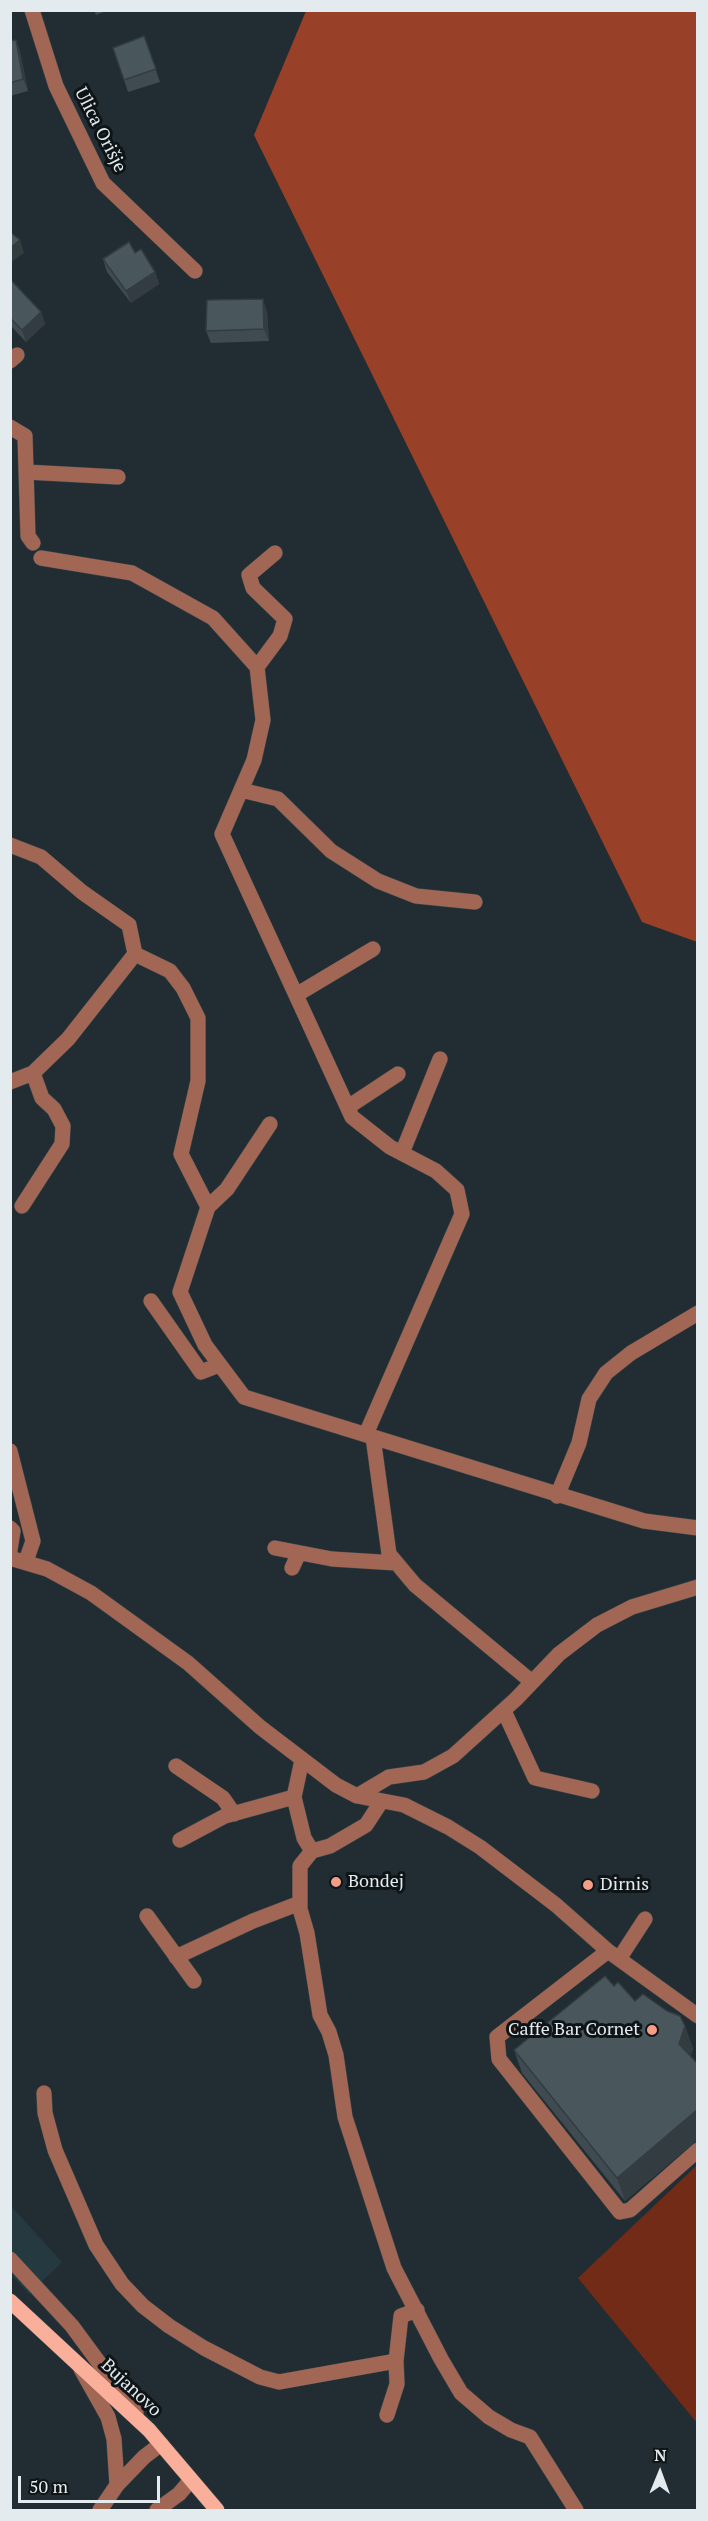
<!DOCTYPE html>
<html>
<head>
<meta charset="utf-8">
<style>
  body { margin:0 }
  #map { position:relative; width:708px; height:2521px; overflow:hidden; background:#212d32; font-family:"PT Serif",serif }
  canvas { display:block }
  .frame { position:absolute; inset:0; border:12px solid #e3ebef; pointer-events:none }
  .north { position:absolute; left:630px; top:2443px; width:60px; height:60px; -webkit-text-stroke:4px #0f1417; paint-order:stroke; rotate:1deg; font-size:16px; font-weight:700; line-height:24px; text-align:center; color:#e3ebef }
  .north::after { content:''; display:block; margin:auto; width:21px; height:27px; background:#e3ebef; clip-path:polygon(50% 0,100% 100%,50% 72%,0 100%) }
  .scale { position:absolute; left:18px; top:2476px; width:142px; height:27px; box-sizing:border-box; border:3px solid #e3ebef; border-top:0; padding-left:8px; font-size:18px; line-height:21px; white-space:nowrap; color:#e3ebef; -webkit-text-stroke:4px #0f1417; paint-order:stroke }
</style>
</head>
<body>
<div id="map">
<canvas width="708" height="2521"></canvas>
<div class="frame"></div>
<div class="north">N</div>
<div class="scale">50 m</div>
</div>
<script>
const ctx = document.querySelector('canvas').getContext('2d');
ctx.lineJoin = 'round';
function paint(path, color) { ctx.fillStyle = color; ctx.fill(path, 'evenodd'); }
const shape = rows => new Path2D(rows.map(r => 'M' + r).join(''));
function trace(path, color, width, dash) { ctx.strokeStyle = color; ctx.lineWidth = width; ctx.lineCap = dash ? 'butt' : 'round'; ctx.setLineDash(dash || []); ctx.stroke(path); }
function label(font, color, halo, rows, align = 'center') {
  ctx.font = font + ' "PT Serif",serif'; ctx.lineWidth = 6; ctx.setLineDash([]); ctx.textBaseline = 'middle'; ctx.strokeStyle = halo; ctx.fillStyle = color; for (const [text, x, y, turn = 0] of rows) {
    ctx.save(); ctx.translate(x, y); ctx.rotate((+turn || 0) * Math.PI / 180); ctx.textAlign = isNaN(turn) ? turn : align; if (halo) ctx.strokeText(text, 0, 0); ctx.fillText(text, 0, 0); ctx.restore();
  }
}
paint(shape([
  [10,2205,62,2262,29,2294,11,2275]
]), '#253941');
paint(shape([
  [697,2165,697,2423,578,2278]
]), '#712b17');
paint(shape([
  [306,11,697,11,697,942,642,922,254,135]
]), '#984128');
const minor = shape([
  [32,10,56,86,103,183,195,271],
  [10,361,17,355],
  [10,427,25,436,28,536,33,543],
  [26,472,118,477],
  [41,558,132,573,213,618,257,667,263,720,254,760,222,834,352,1117,390,1147,436,1171,457,1190,462,1214,366,1434],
  [257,667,280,636,285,619,253,588,249,575,275,553],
  [241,790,278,799,331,851,378,881,416,896,475,902],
  [10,845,41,857,82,892,129,925,135,954,68,1039,33,1073,10,1082],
  [135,954,170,971,183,988,198,1018,198,1081,181,1154,208,1207,180,1292,205,1345,244,1397,644,1521,698,1528],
  [296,995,373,949],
  [348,1107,398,1074],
  [402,1153,440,1059],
  [22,1206,62,1144,63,1126,54,1109,42,1098,33,1073],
  [208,1207,227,1189,270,1124],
  [151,1301,201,1372,219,1365],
  [373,1437,389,1554,415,1585,532,1682],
  [10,1451,33,1541,26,1561],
  [557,1496,579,1443,589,1399,606,1373,631,1353,698,1313],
  [10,1528,13,1531,10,1550],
  [275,1548,332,1559,396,1563],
  [10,1558,47,1569,91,1593,188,1663,260,1727,336,1785,357,1796,404,1805,448,1827,480,1847,556,1905,608,1951,698,2016],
  [292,1568,299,1553],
  [504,1711,535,1778,592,1791],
  [302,1760,294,1797,304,1838,312,1851],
  [176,1766,223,1798,234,1814],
  [357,1796,389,1777,424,1772,453,1756,516,1699,559,1654,597,1625,632,1607,698,1587],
  [381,1802,366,1825,330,1846,312,1851,300,1866,300,1909,307,1933,320,2015,329,2032,336,2055,345,2117,394,2268,441,2359,461,2393,489,2417,511,2430,530,2437,576,2510],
  [180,1840,225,1816,294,1797],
  [147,1916,194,1981],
  [608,1951,497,2037,499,2059,620,2212,630,2210,698,2150],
  [176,1957,253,1921,300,1903],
  [619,1959,645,1919],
  [44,2093,45,2113,55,2150,96,2245,122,2284,143,2306,169,2326,204,2348,260,2377,279,2382,396,2361],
  [10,2259,72,2326,136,2413],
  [81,2369,108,2417,114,2439,117,2485,100,2510],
  [387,2415,397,2384,396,2361,401,2316,417,2310],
  [117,2485,144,2457,161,2444],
  [157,2510,179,2494,191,2480]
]);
const major = shape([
  [10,2301,149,2430,217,2510]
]);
trace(minor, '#3c484c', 16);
trace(major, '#3c484c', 16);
trace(minor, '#a26655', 15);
trace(major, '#faaf9a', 15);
paint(shape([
  [94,10,109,10,96,15],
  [144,36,160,82,128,92,124,80],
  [16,40,20,52,28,91,10,96,10,41],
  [103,259,155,272,159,284,131,303,107,272],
  [10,279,41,312,45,324,26,342,10,325],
  [267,311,269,341,211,343,206,331],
  [635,2001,685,2026,693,2049,690,2057,698,2064,698,2139,625,2201,522,2073,514,2050]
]), '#3f4b50');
paint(shape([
  [16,40,20,52,28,91,23,79],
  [20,240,24,253,10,263,10,248],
  [155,272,159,284,131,303,126,291],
  [263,299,267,311,269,341,264,329],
  [41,312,45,324,26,342,22,330],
  [685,2026,693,2049,687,2066,679,2044],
  [698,2109,698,2139,625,2201,617,2178]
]), '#333d41');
const building = shape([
  [144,36,156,69,124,80,113,48,144,36],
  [16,40,23,79,10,83,10,41,16,40],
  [10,232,20,240,10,248,10,232],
  [129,242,135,253,141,249,155,272,126,291,103,259,129,242],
  [10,279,41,312,22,330,10,318,10,279],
  [263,299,264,329,206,331,207,300,263,299],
  [605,1976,614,1986,618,1982,635,2001,643,1994,667,2011,680,2016,685,2026,679,2044,698,2064,698,2109,617,2178,514,2050,605,1976]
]);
paint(building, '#49575d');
trace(building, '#333d41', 1.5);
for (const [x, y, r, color] of [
  [336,1882,6,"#f49e87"],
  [588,1885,6,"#f49e87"],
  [652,2030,6,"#f49e87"]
]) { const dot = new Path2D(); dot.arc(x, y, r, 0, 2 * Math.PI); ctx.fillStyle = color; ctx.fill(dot); trace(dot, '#0f1417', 2); }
label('18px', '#e3ebef', '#0f1417', [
  ["Ulica Orišje",100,130,63],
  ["Bujanovo",131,2388,43]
]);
label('18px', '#e3ebef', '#0f1417', [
  ["Bondej",348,1882],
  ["Dirnis",600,1885],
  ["Caffe Bar Cornet",640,2030,"right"]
], 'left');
</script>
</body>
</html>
